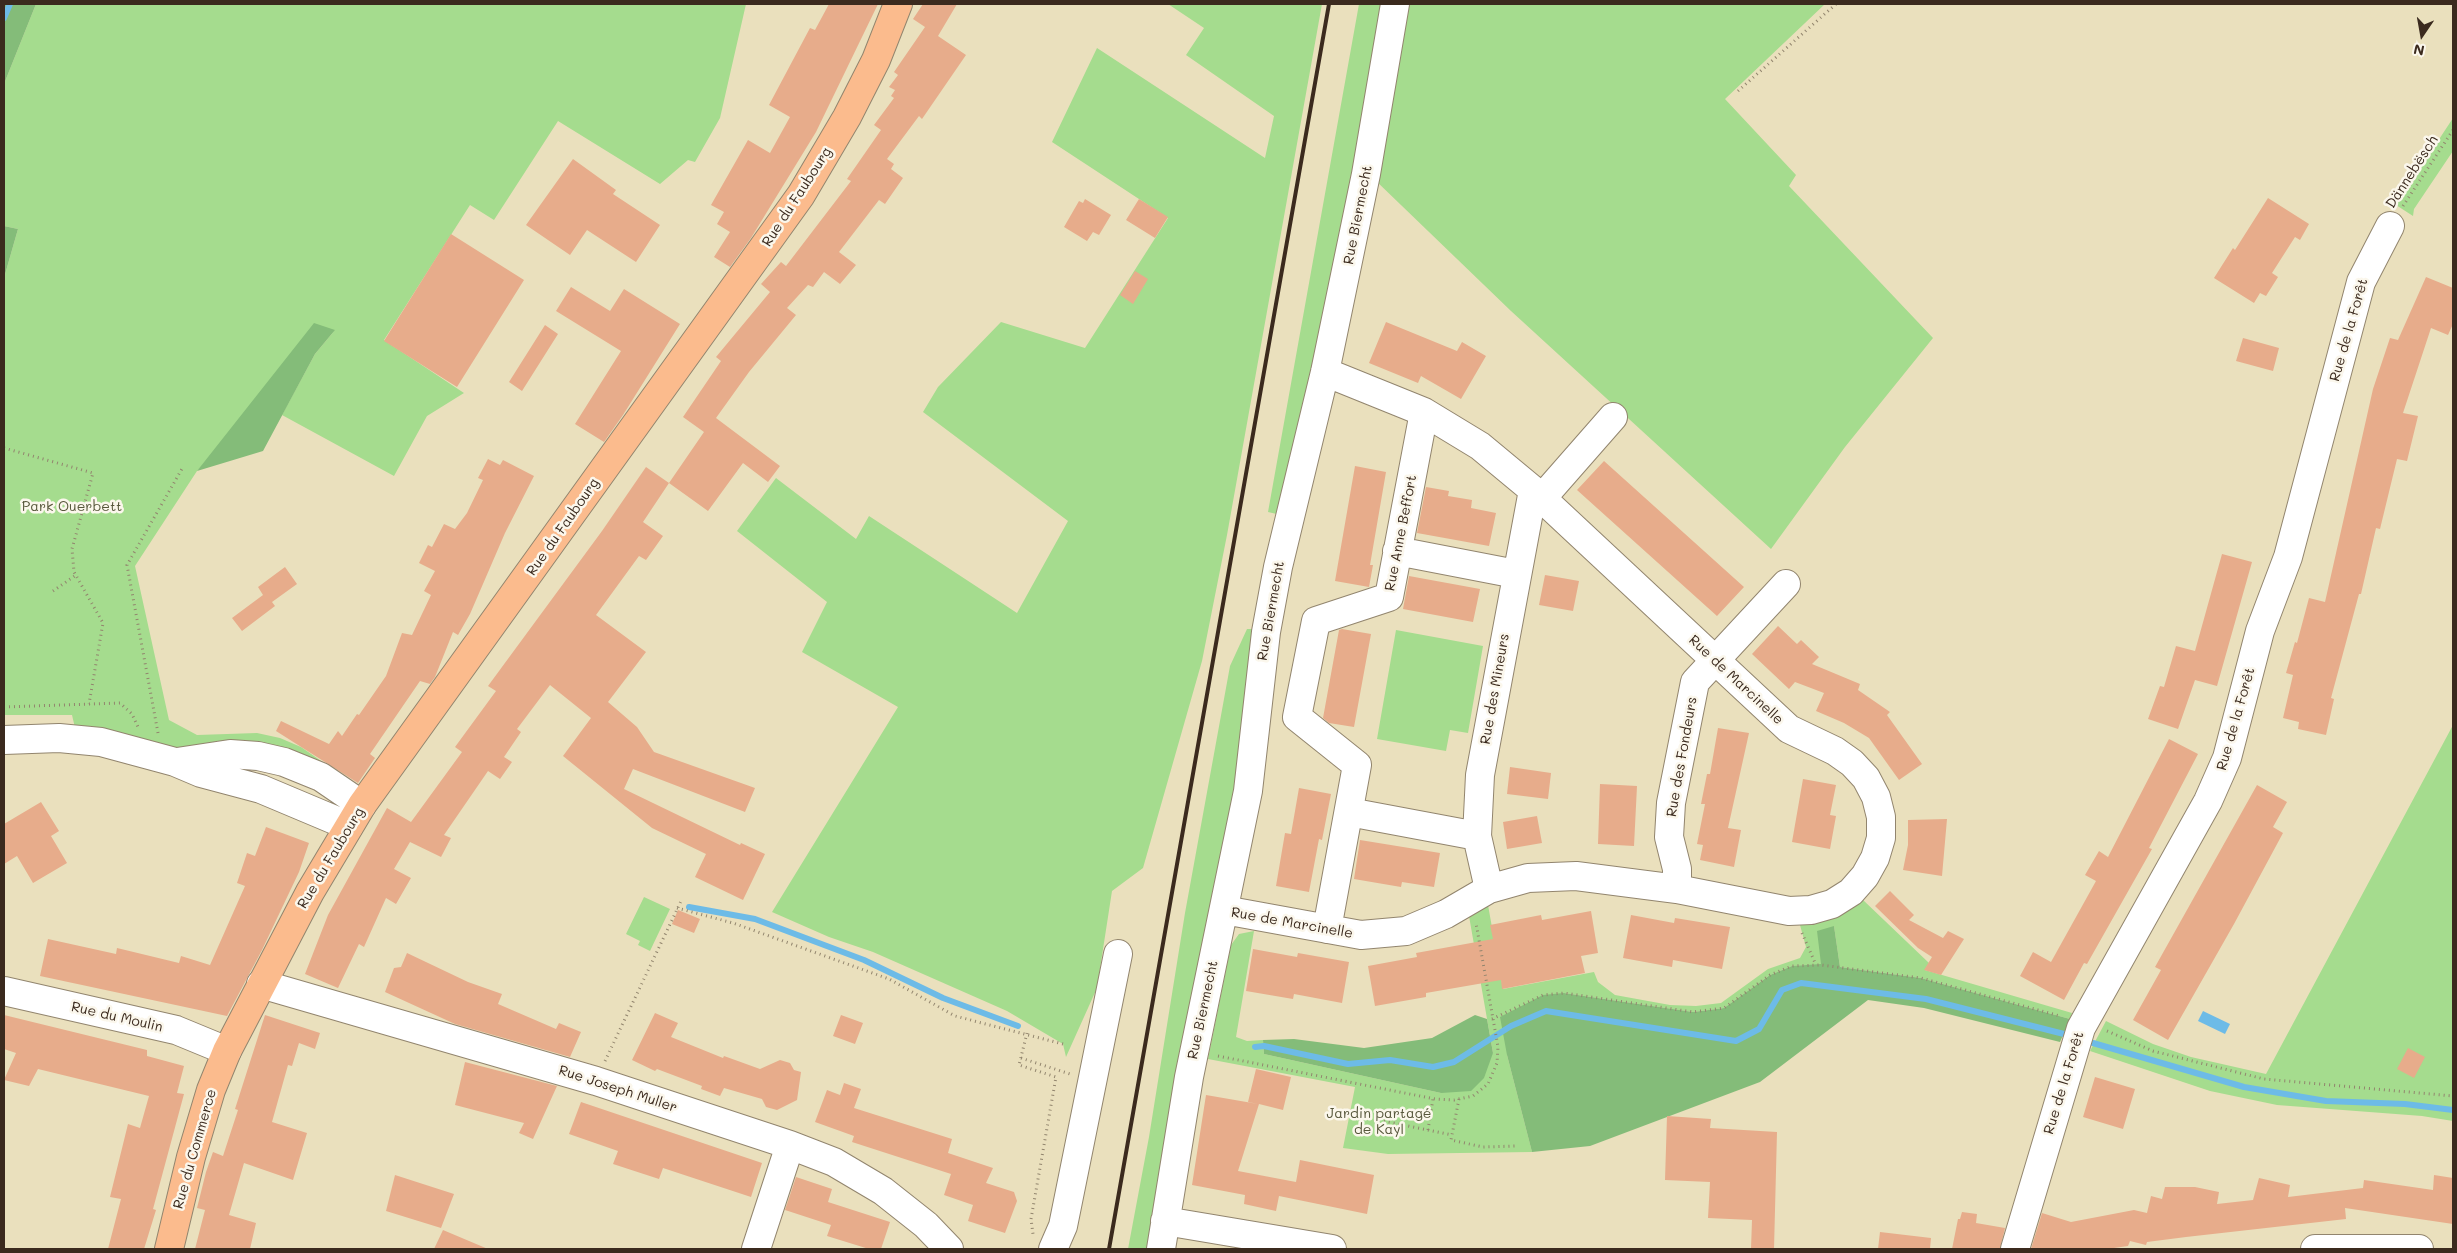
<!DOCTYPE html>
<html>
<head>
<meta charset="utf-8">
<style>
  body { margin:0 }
  #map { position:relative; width:2457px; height:1253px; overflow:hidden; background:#eae0bd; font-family:Mali,sans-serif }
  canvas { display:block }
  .frame { position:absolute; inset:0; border:5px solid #3b2a1e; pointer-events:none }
  .north { position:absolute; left:2397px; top:10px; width:50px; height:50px; -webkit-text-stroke:4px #fbf7ec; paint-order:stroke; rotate:192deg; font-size:14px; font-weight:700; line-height:20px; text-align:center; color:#3b2a1e }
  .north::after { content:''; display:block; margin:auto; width:18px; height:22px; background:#3b2a1e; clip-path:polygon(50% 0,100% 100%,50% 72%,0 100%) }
</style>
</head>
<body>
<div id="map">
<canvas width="2457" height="1253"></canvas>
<div class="frame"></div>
<div class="north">N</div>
</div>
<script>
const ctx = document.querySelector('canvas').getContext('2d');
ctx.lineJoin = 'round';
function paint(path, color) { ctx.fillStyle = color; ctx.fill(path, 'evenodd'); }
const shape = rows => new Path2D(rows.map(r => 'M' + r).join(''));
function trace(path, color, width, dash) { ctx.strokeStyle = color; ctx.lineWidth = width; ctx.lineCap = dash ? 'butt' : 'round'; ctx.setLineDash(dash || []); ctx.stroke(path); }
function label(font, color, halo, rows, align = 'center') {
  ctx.font = font + ' Mali,sans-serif'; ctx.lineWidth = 5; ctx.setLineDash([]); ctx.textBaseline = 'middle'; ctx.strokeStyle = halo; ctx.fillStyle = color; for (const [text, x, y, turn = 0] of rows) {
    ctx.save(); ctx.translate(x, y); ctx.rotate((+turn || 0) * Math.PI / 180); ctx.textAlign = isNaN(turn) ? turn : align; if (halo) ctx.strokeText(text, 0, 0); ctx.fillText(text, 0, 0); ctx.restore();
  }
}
paint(shape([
  [36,4,746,4,720,118,695,162,688,160,660,184,558,121,494,220,470,205,384,340,464,393,427,416,394,476,282,415,315,354,335,330,197,471,135,566,169,720,197,735,257,733,280,738,301,747,356,785,174,754,76,732,72,715,4,715,4,278,18,229,4,226,4,84],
  [1168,4,1322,4,1227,535,1202,661,1143,868,1112,891,1097,988,1066,1057,1063,1044,1007,1011,873,952,829,937,772,912,898,707,802,652,827,602,737,531,776,478,856,539,869,516,1017,613,1068,521,923,412,938,387,1001,322,1085,348,1168,218,1052,142,1097,48,1265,158,1274,116,1186,55,1204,28],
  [1359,4,1395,4,1281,515,1268,512],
  [1404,4,1825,4,1725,99,1796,175,1789,186,1933,338,1845,447,1771,549,1511,311,1374,179],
  [2453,118,2453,151,2414,209,2413,216,2396,205],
  [1247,629,1253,629,1237,791,1154,1249,1128,1249,1149,1137,1185,913,1230,666],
  [1396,630,1483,646,1468,733,1450,730,1446,751,1377,739],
  [2453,725,2453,1121,2422,1116,2277,1105,2210,1091,2090,1051,2106,1021,2153,1044,2191,1057,2266,1074],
  [644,897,670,909,650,951,638,945,640,941,626,934],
  [1862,899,1929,963,1925,970,2072,1013,2070,1019,1921,978,1840,967,1834,926,1821,965,1792,966,1770,975,1724,1008,1693,1012,1564,993,1507,1055,1532,1152,1388,1154,1343,1148,1355,1087,1208,1059,1231,945,1239,934,1254,931,1236,1037,1247,1041,1263,1040,1264,1054,1441,1093,1493,1053,1469,916,1488,905,1503,989,1594,972,1598,982,1615,995,1670,1005,1696,1006,1721,1003,1768,969,1800,958,1806,947,1800,925,1814,922]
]), '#a5dc8e');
paint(shape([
  [4,4,36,4,4,84],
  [4,226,18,229,4,278],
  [314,323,335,330,315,354,263,451,197,471],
  [1834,926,1840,967,1921,978,2070,1019,2060,1042,1924,1008,1868,1000,1760,1082,1590,1146,1532,1152,1507,1055,1500,1017,1543,995,1564,993,1693,1012,1724,1008,1770,975,1792,966,1821,964,1817,931],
  [1475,1015,1487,1019,1493,1053,1484,1078,1471,1091,1441,1093,1264,1054,1263,1040,1294,1039,1364,1048,1432,1038]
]), '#84bc79');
paint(shape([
  [2203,1011,2230,1024,2225,1034,2198,1021]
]), '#6dbbe7');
trace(shape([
  [4,18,10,4],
  [689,907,755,919,864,960,943,998,1018,1026],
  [2093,1043,2244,1087,2326,1101,2405,1104,2453,1110],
  [1255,1047,1264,1046,1348,1064,1390,1060,1433,1067,1454,1062,1511,1026,1546,1011,1736,1041,1759,1029,1782,990,1801,983,1926,999,2064,1034]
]), '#6dbbe7', 6);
paint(shape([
  [829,4,878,4,816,132,751,238,730,267,714,257,730,232,717,224,724,212,711,205,748,140,770,153,790,117,769,105,810,28,815,30],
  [923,4,957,4,938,36,966,55,922,119,919,116,887,159,894,164,891,169,903,178,885,204,879,200,839,252,856,265,840,284,824,272,813,287,808,285,787,308,796,315,749,372,716,418,780,466,768,482,743,463,708,511,669,483,704,432,683,417,721,361,716,357,770,292,761,284,781,262,786,266,851,181,847,179,881,130,874,125,894,98,891,96,895,90,889,87,898,75,894,72,925,27,913,19],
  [573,159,616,190,613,194,660,225,636,262,587,230,570,255,526,225],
  [2268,198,2309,224,2300,240,2295,237,2272,273,2278,277,2266,296,2260,293,2254,303,2214,278,2233,248,2235,250],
  [1085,199,1111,215,1099,235,1093,232,1087,241,1064,227,1079,201,1083,203],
  [1139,199,1168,217,1155,238,1126,220],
  [451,234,524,280,457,387,384,341],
  [1135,271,1148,279,1133,304,1120,295],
  [2426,277,2453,288,2453,324,2448,335,2431,328,2403,413,2418,416,2407,461,2397,459,2380,529,2376,528,2361,594,2359,594,2331,698,2334,699,2326,735,2298,729,2299,722,2283,718,2293,675,2286,673,2295,642,2297,643,2309,598,2325,602,2373,389,2390,338,2398,340],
  [571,287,610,311,624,289,680,324,623,415,604,442,575,424,621,351,556,311],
  [1386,322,1457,351,1462,342,1486,356,1461,399,1421,376,1418,383,1369,363],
  [545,325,558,334,522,391,509,382],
  [2243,338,2279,348,2273,371,2236,361],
  [488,459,500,465,503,460,534,476,505,533,470,614,458,635,453,632,435,677,430,684,420,681,370,754,375,758,358,783,276,731,281,721,329,744,338,731,342,736,357,714,359,715,386,676,402,633,412,635,431,595,424,591,435,571,419,563,428,545,432,547,444,524,455,529,467,513,483,480,478,478],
  [1604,461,1744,587,1717,616,1577,490],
  [1355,466,1386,472,1370,565,1373,565,1369,587,1335,581],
  [646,467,669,483,643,522,663,536,646,560,639,556,596,615,646,652,608,702,637,727,654,752,755,788,745,812,633,769,624,789,740,845,741,843,765,854,743,900,695,877,706,854,652,828,563,756,591,718,550,685,517,729,521,732,504,757,512,762,500,779,488,771,444,835,451,838,441,857,410,842,394,869,411,878,396,904,386,898,364,947,359,944,338,988,305,974,328,915,387,808,411,822,462,752,455,747,496,691,488,686,602,531],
  [1426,487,1449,491,1448,496,1472,500,1471,508,1496,513,1489,546,1417,533],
  [2222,554,2252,562,2217,686,2195,680,2178,729,2148,719,2160,686,2164,687,2176,646,2195,651],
  [285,567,297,584,272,602,275,606,242,631,232,618,263,595,258,587],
  [1545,575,1579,581,1573,611,1539,605],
  [1409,576,1480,589,1473,622,1403,609],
  [1778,626,1797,644,1801,640,1819,657,1812,664,1860,684,1858,690,1890,712,1887,715,1922,764,1899,780,1869,738,1844,723,1816,711,1824,693,1795,682,1789,689,1752,654],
  [1342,629,1371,634,1354,727,1329,723,1323,718,1339,630],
  [1718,728,1749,733,1728,828,1741,830,1734,867,1700,860,1703,845,1697,844,1705,804,1701,804,1707,774,1710,774],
  [2169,739,2198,754,2149,848,2152,849,2087,964,2084,963,2064,1000,2020,976,2033,952,2051,962,2096,881,2085,875,2099,851,2108,857],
  [1510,767,1551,773,1548,799,1507,794],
  [1803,779,1836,785,1830,815,1836,816,1830,849,1792,842],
  [1600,784,1637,786,1634,846,1598,844],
  [2257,785,2287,802,2273,827,2283,833,2234,924,2168,1040,2133,1020,2161,970,2155,967],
  [1299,788,1331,794,1322,840,1319,839,1309,892,1276,886,1285,833,1291,834],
  [41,802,59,831,51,836,67,863,33,883,17,856,4,864,4,824],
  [1537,816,1542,843,1507,849,1503,822],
  [1947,819,1942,876,1903,870,1908,845,1908,820],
  [266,827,309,843,299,872,262,950,227,1016,40,976,48,939,116,954,117,948,179,963,181,956,210,965,245,886,237,883,247,853,255,856],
  [1360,840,1440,853,1434,887,1402,882,1401,887,1354,879],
  [1890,891,1914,915,1909,920,1943,938,1948,931,1964,939,1941,975,1924,970,1932,957,1918,948,1875,906],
  [678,910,700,919,694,933,672,924],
  [1591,911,1598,953,1581,956,1585,973,1502,989,1501,980,1426,993,1426,997,1375,1006,1368,966,1417,957,1416,953,1493,939,1490,925,1541,915,1542,920],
  [1631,915,1674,923,1675,918,1730,927,1722,969,1673,960,1672,967,1623,958],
  [1253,949,1297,957,1298,953,1349,962,1342,1003,1294,994,1293,999,1246,991],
  [407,953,468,982,502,994,498,1004,556,1029,559,1023,581,1032,570,1057,455,1024,385,992,394,968,401,967],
  [655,1013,678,1023,671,1037,723,1058,724,1056,760,1069,780,1060,790,1063,794,1070,801,1072,797,1100,777,1110,766,1107,762,1099,724,1088,720,1096,701,1089,702,1086,657,1069,655,1071,632,1060],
  [4,1015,147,1050,147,1056,184,1066,177,1093,184,1094,153,1209,156,1210,144,1249,108,1249,121,1199,110,1197,128,1124,140,1128,149,1096,38,1069,29,1086,4,1080,16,1053,4,1049],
  [265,1015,320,1033,315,1049,299,1043,292,1066,288,1065,272,1122,307,1133,293,1180,244,1163,229,1215,256,1223,250,1249,195,1249,205,1210,197,1208,206,1172,213,1152,223,1156,238,1110,235,1109],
  [841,1015,863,1023,855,1044,833,1036],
  [2408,1048,2425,1057,2414,1078,2397,1069],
  [465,1062,557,1086,533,1139,519,1133,524,1123,455,1105],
  [1256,1069,1291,1077,1283,1110,1259,1104,1238,1171,1296,1182,1300,1160,1374,1175,1367,1214,1279,1196,1276,1211,1244,1204,1245,1195,1192,1185,1206,1095,1258,1104,1248,1102],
  [2095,1077,2135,1089,2123,1129,2083,1117],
  [844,1083,861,1089,854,1108,952,1139,948,1153,993,1168,986,1183,1014,1192,1017,1201,1005,1233,968,1221,973,1205,944,1195,951,1174,852,1142,854,1136,815,1122,827,1090,840,1095],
  [581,1102,762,1163,751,1197,663,1168,659,1179,613,1164,618,1151,569,1134],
  [1667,1116,1711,1119,1710,1128,1777,1132,1774,1249,1751,1249,1752,1220,1708,1218,1710,1182,1665,1180],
  [395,1175,454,1194,441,1228,386,1211],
  [2434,1175,2453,1178,2453,1224,2345,1208,2346,1219,2186,1237,2147,1242,2146,1245,2130,1241,2128,1246,2107,1249,2031,1249,2042,1213,2071,1222,2134,1210,2147,1213,2151,1196,2162,1199,2165,1187,2195,1187,2219,1192,2217,1204,2253,1200,2259,1178,2290,1185,2288,1197,2363,1188,2364,1180,2433,1190],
  [796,1177,832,1189,828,1202,890,1222,881,1249,869,1249,827,1236,831,1225,785,1210],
  [1962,1212,1977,1214,1976,1223,2005,1228,2000,1249,1952,1249,1958,1219,1960,1219],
  [443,1230,488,1249,434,1249],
  [1880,1232,1931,1238,1930,1249,1878,1249]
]), '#e7ac8b');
const minor = shape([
  [1542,498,1613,417],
  [1397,551,1516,574],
  [4,740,59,738,101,742,175,762,201,773,261,789,349,826],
  [177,762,230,754,258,756,284,762,321,777,362,805],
  [1349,812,1477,836],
  [1489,889,1477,836,1480,775,1533,490],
  [1677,889,1677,869,1669,837,1671,803,1695,682,1786,584],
  [1224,910,1361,935,1406,931,1446,914,1489,889,1528,878,1576,876,1677,889,1789,911,1811,910,1832,904,1851,892,1865,876,1875,858,1881,838,1881,817,1876,797,1866,778,1852,763,1835,751,1789,729,1533,490,1480,446,1424,412,1325,372],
  [1327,929,1357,765,1297,717,1316,621,1389,597,1424,412],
  [261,984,596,1081,790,1145,834,1162,883,1191,926,1225,949,1249],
  [4,991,176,1030,227,1051],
  [1165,1221,1332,1249],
  [756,1249,790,1145],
  [1053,1249,1063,1226,1118,954],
  [1161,1249,1189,1077,1248,791,1266,632,1278,567,1325,372,1366,174,1395,4],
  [2015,1249,2081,1028,2208,801,2227,758,2260,631,2288,557,2361,282,2390,226],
  [2315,1249,2419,1249]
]);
const major = shape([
  [169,1249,191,1157,211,1090,227,1051,310,892,362,805,801,195,847,117,876,60,898,4]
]);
trace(minor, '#92856e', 30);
trace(major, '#92856e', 30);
trace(shape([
  [1738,91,1836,4],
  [2403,206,2453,130],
  [4,448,93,473,72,549,74,572,103,623,89,704],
  [53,591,76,575],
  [4,707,120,703,132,714,138,727],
  [158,733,127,565,183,467],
  [677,908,733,923,889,979,955,1016,1063,1044],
  [1802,933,1816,965],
  [1492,1019,1543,995,1564,993,1693,1012,1724,1008,1770,975,1792,966,1821,965,1921,978,2060,1016],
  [2107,1031,2153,1051,2264,1079,2453,1096],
  [1027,1033,1019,1065,1056,1077,1031,1219,1033,1234],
  [1218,1056,1435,1099,1454,1100,1473,1096,1488,1084,1497,1063,1498,1047,1476,923],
  [1021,1058,1070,1074],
  [605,1061,682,899],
  [1459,1099,1451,1140,1483,1147,1516,1146],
  [1374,1119,1452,1135],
  [1428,1130,1433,1099]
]), '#92856e', 3, [1, 4]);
trace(minor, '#fff', 28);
trace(major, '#fbbb8d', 28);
trace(shape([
  [1109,1249,1329,4]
]), '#3b2a1e', 4);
label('14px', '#3b2a1e', '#fbf7ec', [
  ["Dännebësch",2412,172,-57],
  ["Rue du Faubourg",797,197,-57],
  ["Rue Biermecht",1358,215,-79],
  ["Rue de la Forêt",2349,330,-74],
  ["Rue du Faubourg",563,527,-55],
  ["Rue Anne Beffort",1401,533,-79],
  ["Rue Biermecht",1271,611,-80],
  ["Rue de Marcinelle",1736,680,43],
  ["Rue des Mineurs",1495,689,-80],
  ["Rue de la Forêt",2236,719,-74],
  ["Rue des Fondeurs",1682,757,-80],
  ["Rue du Faubourg",331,858,-59],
  ["Rue de Marcinelle",1292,923,10],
  ["Rue Biermecht",1203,1010,-78],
  ["Rue du Moulin",117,1017,13],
  ["Rue de la Forêt",2064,1083,-73],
  ["Rue Joseph Muller",618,1089,18],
  ["Rue du Commerce",195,1149,-74]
]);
label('14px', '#56563a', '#fbf7ec', [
  ["Park Ouerbett",72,507],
  ["Jardin partagé",1379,1114],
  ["de Kayl",1379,1130]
]);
</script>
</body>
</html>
